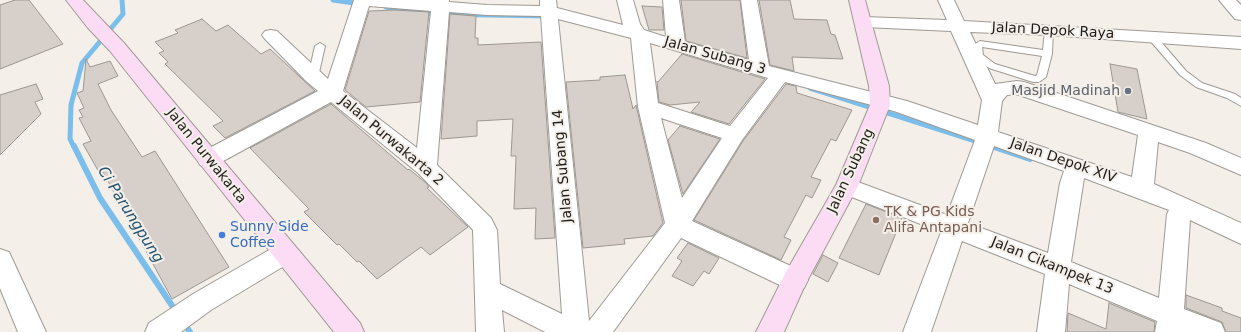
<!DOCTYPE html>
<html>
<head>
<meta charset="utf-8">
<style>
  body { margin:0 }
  canvas { display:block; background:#f4efe8 }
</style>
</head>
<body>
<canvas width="1241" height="332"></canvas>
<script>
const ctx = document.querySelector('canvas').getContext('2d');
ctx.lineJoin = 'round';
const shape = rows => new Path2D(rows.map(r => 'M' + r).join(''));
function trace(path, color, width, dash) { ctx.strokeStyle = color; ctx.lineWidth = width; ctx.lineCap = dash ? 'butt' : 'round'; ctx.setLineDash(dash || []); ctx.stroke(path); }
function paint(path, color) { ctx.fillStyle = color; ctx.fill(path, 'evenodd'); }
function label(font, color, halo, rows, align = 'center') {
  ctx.font = font + ' "DejaVu Sans",sans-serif'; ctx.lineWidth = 4; ctx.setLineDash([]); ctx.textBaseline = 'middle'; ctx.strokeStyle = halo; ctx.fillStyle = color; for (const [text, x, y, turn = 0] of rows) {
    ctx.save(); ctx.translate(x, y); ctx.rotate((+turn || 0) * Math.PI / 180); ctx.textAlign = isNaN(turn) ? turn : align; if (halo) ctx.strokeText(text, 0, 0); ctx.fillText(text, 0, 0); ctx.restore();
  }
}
trace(shape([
  [333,0,361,4],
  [386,7,434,14,549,16],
  [810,88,994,147],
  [74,147,70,139,71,105,82,63,123,14,122,0]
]), '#7bbdeb', 5);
trace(shape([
  [74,146,100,198,177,313],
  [991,146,1030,159],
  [182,321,190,332]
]), '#7bbdeb', 6);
const building = shape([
  [15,0,29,0,63,44,0,69,0,5,15,0],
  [681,0,740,0,747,58,686,41,681,0],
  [759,0,790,0,794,19,827,20,831,34,835,35,843,59,792,57,794,71,770,65,759,0],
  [642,6,662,7,664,30,649,30,642,6],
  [395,10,429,12,420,102,366,107,345,90,369,11,395,10],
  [450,14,476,16,475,38,478,38,478,45,541,42,555,238,535,239,536,208,514,209,516,156,511,156,513,119,477,121,477,136,441,139,450,14],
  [202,19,216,31,228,25,261,54,270,49,315,91,225,138,213,126,223,121,165,64,168,62,159,53,164,51,155,42,178,33,175,30,202,19],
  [682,54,765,79,729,124,691,112,700,102,670,105,659,102,657,81,658,82,682,54],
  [86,59,90,67,110,61,118,76,98,84,111,110,142,157,155,151,229,267,172,299,103,172,100,174,83,144,91,141,79,118,83,117,79,110,84,108,77,93,83,91,86,59],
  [1110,64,1137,69,1147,119,1118,112,1110,64],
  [625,75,633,109,636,105,663,223,653,236,624,239,625,244,583,248,566,82,600,80,600,77,625,75],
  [36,84,43,99,35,102,41,114,0,155,0,95,36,84],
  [786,84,796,86,797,93,852,110,836,141,831,139,811,177,821,180,812,198,806,195,784,237,791,240,781,260,694,220,743,141,786,84],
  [331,104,408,170,409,169,426,183,429,187,427,188,468,227,430,255,421,247,377,279,359,261,357,262,339,244,337,245,304,212,309,209,250,148,331,104],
  [680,126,720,139,683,194,668,140,680,126],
  [866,204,902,218,879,275,839,258,866,204],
  [688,243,719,258,709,274,704,271,693,286,672,276,682,261,677,258,688,243],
  [823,255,838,263,828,282,813,274,823,255],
  [1186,295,1222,308,1222,311,1241,318,1241,332,1226,332,1222,322,1186,308,1186,295],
  [1109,303,1155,322,1154,332,1067,332,1068,313,1106,329,1109,303]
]);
paint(building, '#d7d0ca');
trace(building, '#9c9791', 1);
const lane = shape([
  [1049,27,1053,30,1052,54,1046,77,1039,82,1033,82,989,68,974,56,972,46,980,41,1043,50,1045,30,1049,27],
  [982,47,1042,56,1037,75,1035,76,995,64,983,55,982,47],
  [1152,34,1155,35,1186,71,1202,83,1235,94,1241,98,1241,106,1227,98,1196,87,1180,75,1147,37,1152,34],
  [320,43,325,46,318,77,313,80,308,77,315,46,320,43]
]);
const street = shape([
  [354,0,449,0,449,2,487,5,540,6,540,0,556,0,557,8,623,25,617,0,633,0,640,24,644,30,666,37,663,0,679,0,685,42,749,60,741,0,757,0,769,66,907,101,978,125,982,100,951,31,864,27,858,26,855,22,858,18,864,17,947,20,938,0,954,0,964,21,1241,37,1241,49,1049,35,970,32,995,84,1017,81,1024,82,1206,143,1241,158,1241,175,1190,153,1158,142,1154,184,1241,223,1241,244,1190,220,1184,309,1221,323,1225,332,1155,332,1157,321,1069,284,1065,332,1037,332,1045,274,962,241,931,332,903,332,941,232,839,192,836,186,839,180,847,178,947,215,975,140,894,111,785,82,742,140,692,221,804,272,808,280,804,288,795,291,786,288,681,238,613,332,545,332,502,310,504,332,476,332,473,230,418,173,331,102,216,165,208,167,200,165,197,159,200,153,318,91,306,81,265,39,262,35,265,31,271,30,277,31,328,79,354,0],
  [369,6,431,11,417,148,343,91,369,6],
  [449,12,487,15,541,16,562,314,500,284,497,230,491,218,437,165,449,12],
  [558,19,631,38,638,107,665,223,589,321,558,19],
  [650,43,768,78,730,126,658,103,650,43],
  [1016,94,1138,135,1132,177,998,132,1002,101,1007,95,1016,94],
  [661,118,722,138,682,198,661,118],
  [994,146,1064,171,1060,183,1048,253,968,223,994,146],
  [1084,178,1169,210,1167,214,1159,298,1071,262,1084,178],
  [1219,0,1236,0,1241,5,1241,20,1235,19,1219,0],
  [285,243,294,246,297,253,294,260,211,310,181,332,145,332,149,323,193,294,276,246,285,243],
  [0,249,9,252,46,332,18,332,0,288,0,249]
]);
const secondary = shape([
  [66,0,83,0,124,43,360,323,364,332,334,332,110,51,88,28,66,0],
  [849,0,865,0,889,86,890,105,858,186,805,285,784,332,756,332,786,272,836,185,870,105,869,86,849,0]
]);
trace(lane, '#9f9a94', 2);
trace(street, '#9f9a94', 2);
trace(secondary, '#9f9a94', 2);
paint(lane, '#fff');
paint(street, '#fff');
paint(secondary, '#fbdcf4');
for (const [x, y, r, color] of [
  [1128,91,4,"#6b7280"],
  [876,220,4,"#8d6e63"],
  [222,235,4,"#3f7fe0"]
]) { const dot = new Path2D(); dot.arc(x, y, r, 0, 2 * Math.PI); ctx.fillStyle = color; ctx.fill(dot); trace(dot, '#f4efe8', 1.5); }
label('14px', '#1e1c1a', '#f4efe8', [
  ["Jalan Depok Raya",1053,31,3],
  ["Jalan Subang 3",715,56,16],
  ["Jalan Purwakarta 2",391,141,40],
  ["Jalan Purwakarta",206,156,51],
  ["Jalan Depok XIV",1063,161,19],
  ["Jalan Subang 14",563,166,-95],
  ["Jalan Subang",851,171,-65],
  ["Jalan Cikampek 13",1052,266,22]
]);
label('14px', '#5b616d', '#f4efe8', [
  ["Masjid Madinah",1120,91]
], 'right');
label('14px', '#785e54', '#f4efe8', [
  ["TK & PG Kids",884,212],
  ["Alifa Antapani",884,228]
], 'left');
label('14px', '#366cbe', '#f4efe8', [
  ["Sunny Side",230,227],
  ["Coffee",230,243]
], 'left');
label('italic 15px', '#225373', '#f4efe8', [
  ["Ci Parungpung",130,215,58]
]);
</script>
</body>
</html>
